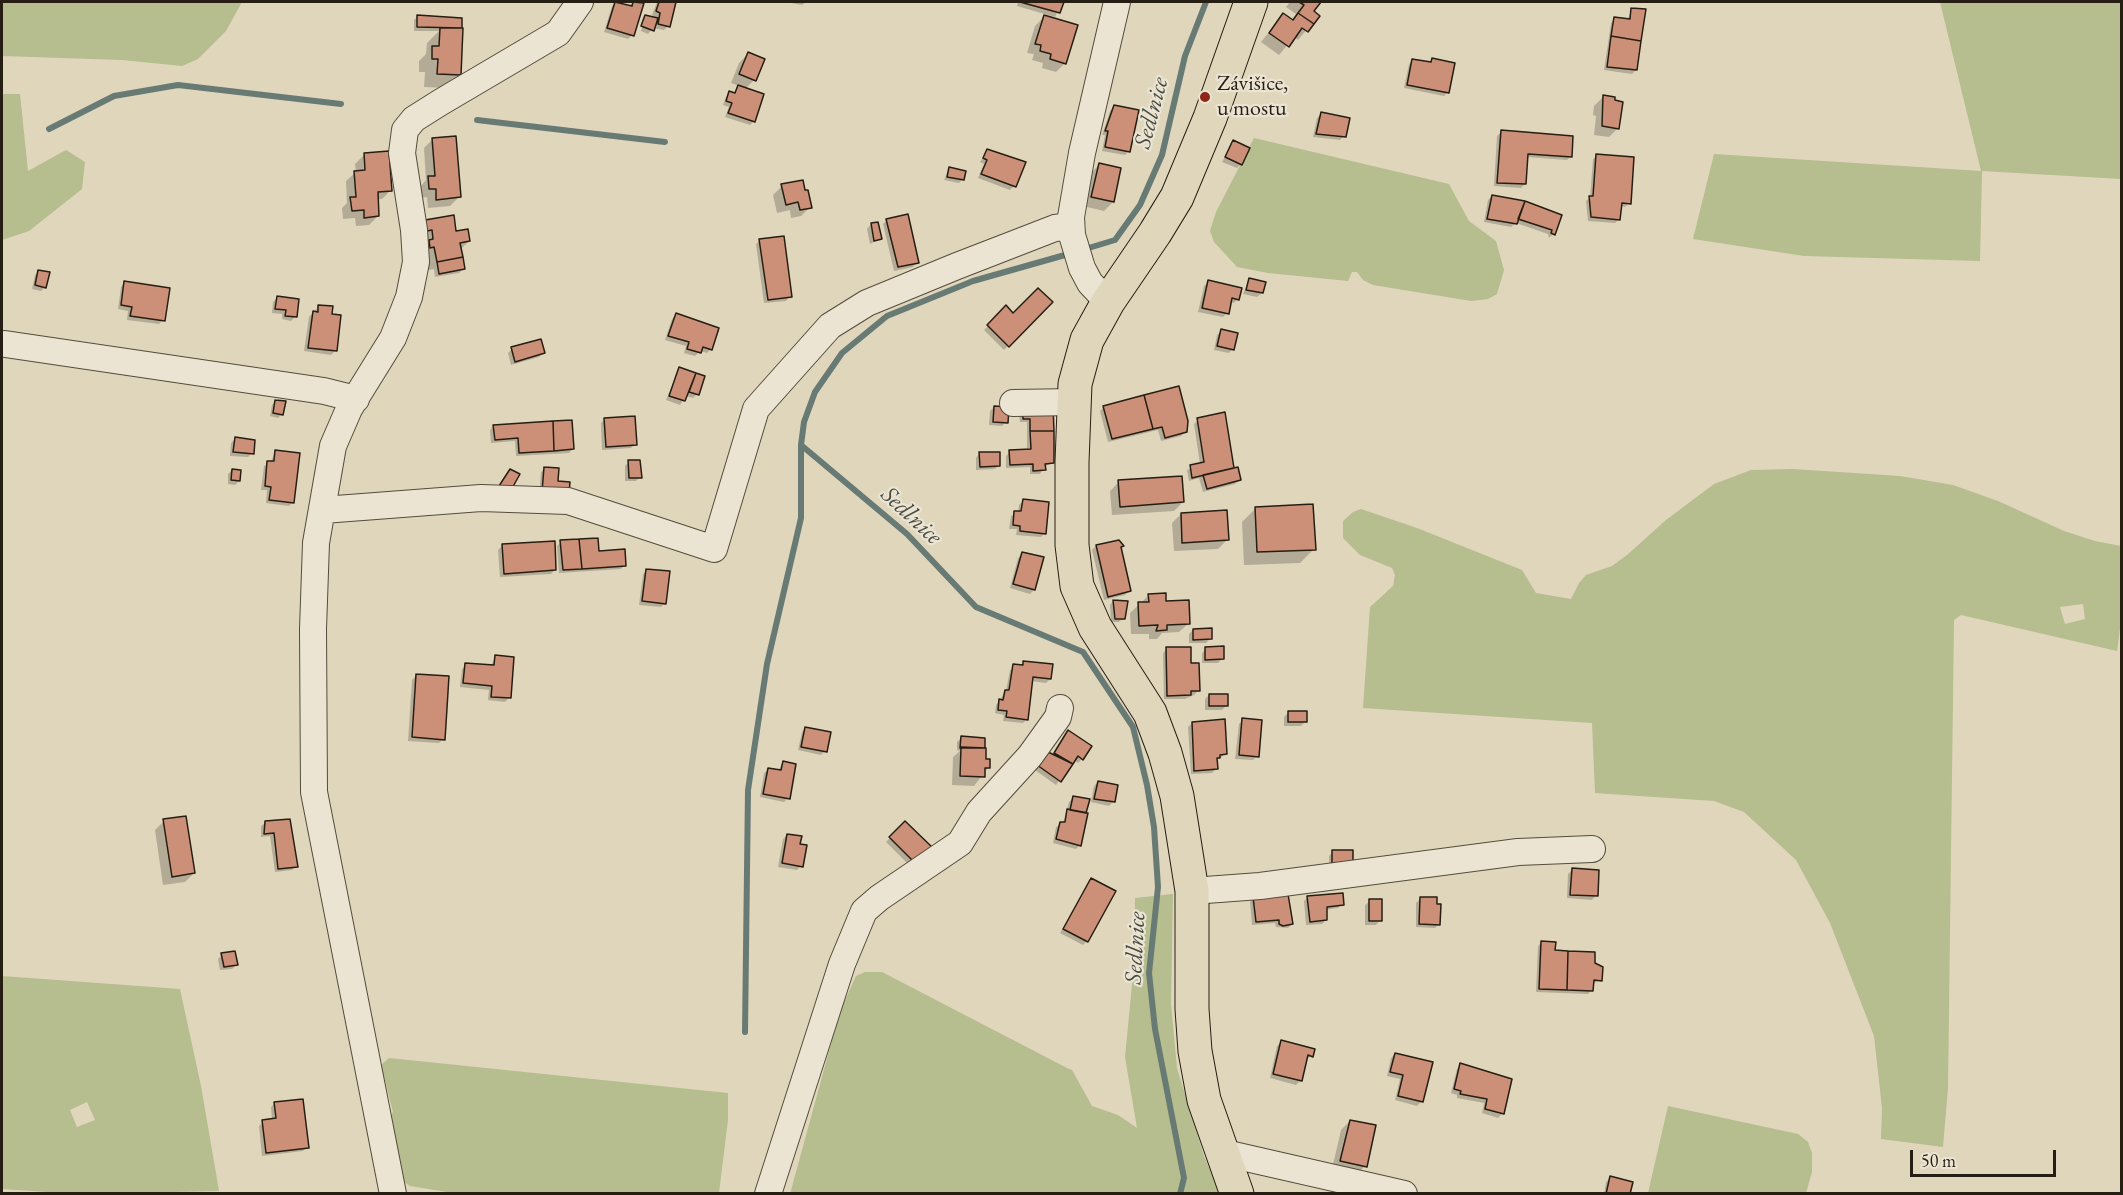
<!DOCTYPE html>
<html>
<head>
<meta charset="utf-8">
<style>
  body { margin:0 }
  #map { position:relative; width:2123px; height:1195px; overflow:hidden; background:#e0d6bc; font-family:"EB Garamond",serif }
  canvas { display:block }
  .frame { position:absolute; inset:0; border:3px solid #261e12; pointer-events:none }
  .scale { position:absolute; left:1910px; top:1150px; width:146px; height:27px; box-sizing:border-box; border:3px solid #261e12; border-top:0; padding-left:8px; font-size:18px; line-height:21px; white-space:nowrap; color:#261e12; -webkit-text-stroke:4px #ebe4d3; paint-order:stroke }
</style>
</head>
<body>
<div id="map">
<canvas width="2123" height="1195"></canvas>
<div class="frame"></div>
<div class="scale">50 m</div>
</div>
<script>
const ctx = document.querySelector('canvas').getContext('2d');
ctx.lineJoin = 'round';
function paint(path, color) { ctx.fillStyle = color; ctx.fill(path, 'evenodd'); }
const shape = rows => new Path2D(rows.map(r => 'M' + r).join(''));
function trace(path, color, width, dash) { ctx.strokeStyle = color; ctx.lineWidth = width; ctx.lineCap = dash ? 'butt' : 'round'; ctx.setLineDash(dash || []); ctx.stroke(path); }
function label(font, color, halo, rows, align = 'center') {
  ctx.font = font + ' "EB Garamond",serif'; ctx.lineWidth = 4.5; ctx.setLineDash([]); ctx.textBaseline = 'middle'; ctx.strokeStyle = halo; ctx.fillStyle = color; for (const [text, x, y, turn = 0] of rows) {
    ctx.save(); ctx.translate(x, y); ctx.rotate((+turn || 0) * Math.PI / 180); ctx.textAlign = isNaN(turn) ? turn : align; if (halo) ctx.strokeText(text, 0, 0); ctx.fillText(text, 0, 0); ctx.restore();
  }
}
paint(shape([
  [2,2,242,2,226,31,198,59,182,66,122,60,2,56],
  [1940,2,2121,2,2121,179,1982,171,1980,261,1804,256,1693,239,1714,154,1981,171],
  [2,94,20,94,28,171,66,150,85,162,82,189,29,231,2,240],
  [1254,138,1449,184,1469,221,1496,241,1504,270,1497,294,1488,299,1471,301,1373,285,1363,280,1357,272,1352,272,1348,281,1268,273,1237,267,1214,242,1210,231,1216,212],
  [1793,469,1900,476,1953,485,1998,501,2064,531,2095,541,2121,546,2121,621,2117,651,1961,615,1954,620,1948,1088,1943,1147,1881,1139,1882,1108,1874,1036,1830,923,1796,860,1744,812,1714,801,1595,793,1592,723,1363,708,1370,607,1393,586,1395,575,1392,568,1360,555,1343,538,1343,521,1353,512,1361,509,1417,528,1522,570,1536,593,1571,599,1579,583,1586,575,1612,566,1627,555,1666,520,1714,484,1751,470],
  [2083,604,2085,619,2065,624,2060,607],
  [1173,894,1171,1004,1177,1068,1204,1156,1220,1193,790,1194,840,1011,856,976,865,972,882,972,1067,1068,1072,1070,1092,1106,1118,1115,1137,1128,1125,1057,1134,964,1135,898],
  [2,976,180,989,201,1086,219,1191,78,1194,2,1189],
  [87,1102,95,1120,77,1127,70,1110],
  [389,1058,728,1093,728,1120,719,1193,459,1194,410,1186,401,1180,389,1119,393,1112,381,1065],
  [1668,1106,1798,1134,1808,1142,1812,1153,1812,1172,1806,1193,1648,1193]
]), '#b6bd8e');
paint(shape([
  [616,2,629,6,634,2,642,4,632,35,628,39,604,32,612,6],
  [657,2,675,2,668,26,664,30,653,28,648,34,641,31,646,16,659,20,652,15],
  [786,2,806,2,802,5],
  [1018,2,1062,2,1055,17,1017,6],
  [1290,2,1319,2,1312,12,1318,16,1298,40,1294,37,1279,55,1261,42,1283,15,1291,21,1296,14,1286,7],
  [1632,9,1636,70,1632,74,1604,70,1611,23,1615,19,1627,21],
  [418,16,461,19,460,75,446,88,424,87,425,72,419,72,419,61,426,54,427,43,439,31,414,31,414,20],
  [1044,17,1065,63,1056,72,1042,68,1043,63,1032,60,1034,54,1027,53,1035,26],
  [748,54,754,80,745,89,754,121,750,125,725,117,729,107,723,105,726,97,730,93,733,94,739,86,731,83,739,63],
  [1413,60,1429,63,1433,60,1448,92,1444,96,1404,88,1409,64],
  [1603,97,1618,128,1609,137,1594,135,1596,116,1593,115,1594,106],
  [1114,106,1129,151,1125,155,1102,151,1105,135,1102,135,1110,111],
  [1321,114,1344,136,1340,140,1313,137,1317,118],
  [1501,132,1571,156,1567,160,1527,157,1525,184,1521,188,1494,186,1497,136],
  [433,139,459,197,450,206,428,208,427,197,420,198,420,187,426,180,424,148],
  [1234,142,1241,164,1237,168,1222,162],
  [987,151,1014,186,1010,190,978,178,984,164,980,162],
  [364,155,391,190,382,199,377,199,378,216,369,225,356,226,355,218,343,219,342,208,347,203,346,181,356,172,355,164],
  [1597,155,1629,203,1625,207,1620,206,1619,219,1615,223,1588,221,1586,201,1590,198,1593,159],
  [1099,165,1113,202,1104,211,1083,206,1090,174],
  [949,169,963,179,959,183,944,180],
  [782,186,810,207,801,216,791,218,790,210,777,213,773,195],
  [1492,196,1560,216,1553,234,1549,238,1548,234,1516,223,1511,227,1484,222,1488,200],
  [452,217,455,233,469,241,460,250,463,269,459,273,435,277,434,269,428,270,417,230],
  [887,220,917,262,913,267,894,271,883,224],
  [871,224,880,239,870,244,867,229],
  [760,240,790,296,786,301,764,303,756,244],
  [39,271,45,287,41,291,32,289,35,275],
  [1249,280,1262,293,1257,297,1243,294],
  [1208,282,1238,299,1234,303,1230,302,1227,313,1223,317,1198,312,1204,286],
  [125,283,163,320,159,324,127,320,128,311,118,309,121,287],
  [277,298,295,317,291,321,282,319,282,314,272,313,273,302],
  [1051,302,1004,350,984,330,1006,308,1013,315],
  [319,306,335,351,331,355,304,351,309,317],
  [676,315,711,349,707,353,700,351,695,356,684,353,686,346,665,340,672,319],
  [1221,331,1233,349,1229,353,1214,350,1217,335],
  [512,349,543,353,539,357,511,365,508,353],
  [680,368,704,377,697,394,693,398,686,396,680,405,666,400],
  [276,401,282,414,278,418,270,416,272,405],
  [994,407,1006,422,1002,426,989,425,990,411],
  [1027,407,1052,463,1044,467,1040,474,1030,474,1030,467,1006,468,1006,456,1010,452,1027,451,1027,422,1020,422,1019,414],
  [1104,407,1185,432,1181,436,1161,441,1158,430,1108,442,1100,411],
  [605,419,635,444,631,448,602,450,601,423],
  [1198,420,1239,480,1235,484,1203,492,1199,478,1189,481,1187,470,1200,464,1194,424],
  [494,426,573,449,569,453,516,456,515,441,491,443,490,430],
  [235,439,252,453,248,457,230,456,231,443],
  [275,451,293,502,289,506,266,503,267,490,261,490,264,466,271,462],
  [980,453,999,465,995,469,976,470,976,458],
  [629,462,640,477,636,481,625,481,625,466],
  [545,468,557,483,539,496,541,472],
  [232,470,239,481,235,485,228,484,228,474],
  [1119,482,1183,502,1174,511,1112,515,1110,491],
  [1023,501,1045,533,1041,537,1016,535,1017,529,1009,529,1011,516,1018,513,1019,505],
  [1256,508,1314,549,1300,563,1244,565,1242,522],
  [1181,514,1227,540,1218,549,1174,551,1172,523],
  [561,542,597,552,625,565,621,569,559,573,557,546],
  [502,546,555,570,551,574,500,577,498,550],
  [1096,546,1122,546,1119,549,1129,591,1125,595,1104,600,1092,550],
  [1022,554,1034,590,1030,594,1010,588,1018,558],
  [647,570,665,603,661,607,639,605,643,574],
  [1149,595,1165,603,1188,624,1179,632,1162,633,1157,639,1149,639,1149,634,1131,634,1130,613],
  [1113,601,1123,618,1119,622,1111,622,1110,605],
  [1193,630,1210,639,1206,643,1189,643,1189,634],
  [1167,649,1190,665,1198,691,1194,695,1185,699,1164,699,1163,653],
  [1206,649,1222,659,1218,663,1202,663,1202,653],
  [495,657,509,698,505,702,488,700,489,690,460,687,462,669,466,665,491,666],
  [1024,663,1050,679,1046,683,1031,681,1027,719,1023,723,1003,721,1004,715,995,713,996,705,1006,691,1010,670],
  [416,676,443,739,439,743,408,741,412,680],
  [1209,695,1226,706,1222,710,1205,710,1205,699],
  [1288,713,1305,722,1301,726,1284,726,1284,717],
  [1243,720,1257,756,1253,760,1235,759,1239,724],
  [1192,723,1225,754,1216,761,1216,769,1212,773,1191,774,1188,727],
  [806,728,825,751,821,755,798,750,802,732],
  [1068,732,1082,759,1078,763,1074,760,1056,785,1035,770,1043,757,1052,755],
  [961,738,984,760,988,768,974,786,952,785,953,757,960,751,957,750,957,742],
  [783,763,788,798,784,802,760,797,764,773,769,769,778,771],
  [1098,782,1113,802,1109,806,1091,802,1094,786],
  [1073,798,1080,845,1076,849,1053,843,1056,827,1063,823,1069,802],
  [288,820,296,866,292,870,275,872,270,836,261,837,261,826,266,822],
  [164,821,194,873,185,882,163,885,155,830],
  [905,823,930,848,911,867,886,842],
  [787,835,799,845,801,866,797,870,778,867,783,839],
  [1333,852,1352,862,1329,867,1329,856],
  [1573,869,1596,895,1592,900,1567,898,1568,874],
  [1091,880,1087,941,1083,945,1060,933],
  [1308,897,1342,904,1338,908,1325,910,1326,920,1322,924,1306,925,1304,901],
  [1254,898,1292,924,1288,928,1276,927,1275,923,1252,925,1250,902],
  [1420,899,1439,924,1435,928,1416,927,1416,903],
  [1370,901,1380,920,1376,925,1365,925,1365,905],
  [1542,942,1554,951,1593,964,1601,980,1592,984,1592,990,1588,994,1536,992,1538,946],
  [222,955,236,965,232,969,220,970,218,959],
  [1281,1042,1311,1056,1306,1059,1301,1080,1296,1085,1270,1078,1277,1046],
  [1395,1054,1421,1102,1417,1106,1395,1100,1400,1079,1387,1076,1391,1058],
  [1461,1065,1510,1080,1502,1114,1498,1118,1482,1113,1484,1103,1457,1098,1457,1095,1451,1093,1457,1069],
  [275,1103,307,1147,303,1151,262,1156,259,1126,263,1122,272,1120,271,1107],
  [1350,1121,1365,1166,1356,1175,1332,1169,1341,1130],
  [1610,1178,1629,1194,1604,1194,1606,1182]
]), '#0003');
trace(shape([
  [477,120,665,142],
  [49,129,114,96,178,85,341,104],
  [1082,250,1115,240,1140,205,1162,155,1185,56,1206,2],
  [1072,253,973,281,887,316,842,353,815,392,804,422,801,445,907,534,976,607,1083,652,1133,727,1147,785,1154,827,1158,887,1149,973,1155,1029,1184,1178,1180,1194],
  [745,1032,748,790,767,664,801,518,801,445]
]), '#687a74', 6);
const building = shape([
  [615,2,632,6,633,2,644,3,634,36,607,28,615,2],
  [659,2,676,2,670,27,658,24,660,13,656,11,659,2],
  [1020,2,1064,2,1060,13,1020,2],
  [1299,2,1321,2,1314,11,1320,16,1314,24,1298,13,1304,5,1299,2],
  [1631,8,1646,9,1641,41,1611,36,1614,17,1630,19,1631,8],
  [1283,13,1293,20,1298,13,1314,24,1308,32,1302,28,1289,47,1269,33,1283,13],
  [417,15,462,18,462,28,417,27,417,15],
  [645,15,658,18,654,31,641,26,645,15],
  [1044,15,1078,25,1066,64,1050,59,1051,54,1040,51,1041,45,1035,44,1044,15],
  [440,28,463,28,461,75,437,74,438,59,432,59,432,46,439,46,440,28],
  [1611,36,1641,41,1637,70,1607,67,1611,36],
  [748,52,765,59,756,81,739,74,748,52],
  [1432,58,1455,63,1449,93,1407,85,1412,59,1431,62,1432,58],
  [738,85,764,94,755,122,728,113,732,103,726,101,729,91,735,93,738,85],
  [1603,95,1615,97,1615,100,1623,102,1619,129,1602,126,1603,95],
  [1114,105,1139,110,1130,152,1105,147,1108,131,1105,131,1114,105],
  [1321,112,1350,118,1346,137,1316,134,1321,112],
  [1501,130,1573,136,1572,157,1528,154,1526,184,1497,183,1501,130],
  [456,136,461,197,436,200,436,189,429,189,428,176,435,176,432,138,456,136],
  [1233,140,1250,148,1242,165,1225,157,1233,140],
  [987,149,1026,162,1016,187,981,174,987,160,983,158,987,149],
  [389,151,392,191,378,192,379,216,364,218,364,210,352,211,350,197,356,197,354,171,365,170,364,153,389,151],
  [1596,154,1634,157,1631,204,1622,203,1620,220,1591,217,1589,196,1593,196,1596,154],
  [1099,163,1121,168,1114,202,1091,197,1099,163],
  [949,167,966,171,964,180,947,177,949,167],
  [803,180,805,190,808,190,812,208,800,210,798,202,786,205,781,184,803,180],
  [1492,195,1525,201,1517,224,1487,219,1492,195],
  [1525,201,1562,215,1555,235,1551,233,1552,230,1518,219,1525,201],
  [908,214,919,263,898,267,886,219,908,214],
  [454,215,456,231,468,229,470,241,460,243,463,257,437,262,434,247,430,248,429,240,433,239,432,230,427,231,425,220,454,215],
  [878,222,882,239,874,241,871,223,878,222],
  [784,236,792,297,768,300,759,239,784,236],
  [463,257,465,269,439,274,437,262,463,257],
  [38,270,50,272,46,288,35,285,38,270],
  [1249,278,1266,282,1263,293,1246,290,1249,278],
  [1208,280,1242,288,1239,300,1232,298,1229,314,1202,308,1208,280],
  [124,281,170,288,165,321,130,316,132,307,121,305,124,281],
  [1038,288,1053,302,1009,347,987,325,1006,305,1013,313,1038,288],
  [277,296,299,299,297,317,285,316,286,310,275,309,277,296],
  [318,305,333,306,332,314,341,315,337,351,308,348,313,311,318,312,318,305],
  [676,313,719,328,712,350,703,347,701,353,687,349,689,342,668,336,676,313],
  [1221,329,1238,333,1234,350,1217,346,1221,329],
  [541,339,545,353,515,362,511,347,541,339],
  [679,367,696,373,685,401,669,396,679,367],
  [696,373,705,376,699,395,689,392,696,373],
  [1179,386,1188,421,1187,432,1165,438,1162,427,1153,429,1144,395,1179,386],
  [1144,395,1153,429,1112,439,1103,406,1144,395],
  [275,400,286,401,283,415,273,413,275,400],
  [994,406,1009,407,1008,423,993,422,994,406],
  [1053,406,1054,431,1030,431,1030,419,1023,419,1023,409,1053,406],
  [1225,412,1234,468,1192,478,1190,465,1204,462,1197,418,1225,412],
  [635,416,637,445,606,447,604,418,635,416],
  [572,420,574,449,554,451,553,421,572,420],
  [553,421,554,451,519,453,518,438,495,440,493,425,553,421],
  [1030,431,1054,431,1054,463,1045,464,1046,470,1033,471,1033,464,1010,465,1009,450,1031,449,1030,431],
  [235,437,255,440,254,454,233,452,235,437],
  [275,450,300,453,294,503,269,500,271,487,265,486,267,461,274,461,275,450],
  [979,452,1000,452,1000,466,980,467,979,452],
  [628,460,640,460,642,478,629,478,628,460],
  [544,467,559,468,558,481,570,482,569,494,542,492,544,467],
  [1238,467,1241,480,1207,489,1203,475,1238,467],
  [232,469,241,470,240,481,231,480,232,469],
  [510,469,520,474,510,492,499,486,510,469],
  [1182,476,1184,502,1120,507,1118,480,1182,476],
  [1023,499,1049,502,1046,534,1020,531,1020,526,1013,525,1014,511,1021,511,1023,499],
  [1313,504,1316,550,1257,552,1255,507,1313,504],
  [1227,510,1229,540,1182,543,1181,513,1227,510],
  [598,538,599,551,625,549,626,566,582,569,579,539,598,538],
  [579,539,582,569,563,570,560,540,579,539],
  [1119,540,1124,546,1121,547,1131,591,1108,597,1096,545,1119,540],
  [555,541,556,570,504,574,502,544,555,541],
  [1022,552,1044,557,1035,590,1013,584,1022,552],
  [646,569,670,571,666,604,642,601,646,569],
  [1166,593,1166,601,1189,600,1190,624,1167,625,1167,630,1156,631,1158,625,1139,626,1138,602,1149,602,1148,594,1166,593],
  [1113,600,1128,601,1125,619,1115,619,1113,600],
  [1212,628,1212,639,1193,640,1193,629,1212,628],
  [1224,646,1224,659,1205,660,1205,647,1224,646],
  [1166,647,1191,647,1191,663,1199,663,1200,691,1191,691,1191,695,1167,696,1166,647],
  [495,655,514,657,511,698,491,697,492,686,463,683,465,663,494,665,495,655],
  [1023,661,1053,664,1051,679,1033,677,1028,720,1006,717,1007,711,998,710,999,699,1003,700,1005,690,1009,690,1013,664,1023,665,1023,661],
  [416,674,449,676,445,740,412,737,416,674],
  [1209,694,1228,694,1228,706,1209,706,1209,694],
  [1288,711,1307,711,1307,722,1288,722,1288,711],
  [1242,718,1262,720,1259,757,1239,755,1242,718],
  [1225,719,1227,754,1220,755,1220,758,1217,758,1218,769,1194,771,1192,722,1225,719],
  [805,727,831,732,827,752,801,747,805,727],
  [1068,730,1092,746,1083,760,1078,756,1073,764,1054,753,1068,730],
  [961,736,985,738,985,748,960,748,961,736],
  [961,747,986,748,986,759,990,759,990,768,985,768,985,777,960,776,961,747],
  [1046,751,1073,764,1061,782,1037,765,1046,751],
  [783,761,796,764,790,799,763,794,768,768,781,770,783,761],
  [1098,781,1118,785,1115,802,1094,799,1098,781],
  [1073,796,1090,799,1086,813,1070,810,1073,796],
  [1067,809,1088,813,1081,846,1056,839,1060,822,1065,822,1067,809],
  [186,816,195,873,172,877,163,819,186,816],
  [290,819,298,867,278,869,274,833,264,834,265,821,290,819],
  [905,821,933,848,916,864,889,837,905,821],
  [787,834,802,836,800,844,807,845,803,867,782,863,787,834],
  [1332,850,1353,850,1353,863,1332,863,1332,850],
  [1572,868,1599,870,1598,896,1570,895,1572,868],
  [1091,878,1116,891,1088,942,1063,929,1091,878],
  [1343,893,1344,905,1327,907,1327,920,1310,922,1307,896,1343,893],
  [1288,894,1293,924,1283,926,1279,924,1279,920,1256,922,1253,897,1288,894],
  [1420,897,1437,897,1437,904,1441,904,1440,925,1419,924,1420,897],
  [1369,899,1382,899,1382,921,1369,921,1369,899],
  [1541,941,1556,942,1555,950,1568,951,1567,990,1539,989,1541,941],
  [235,951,238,965,224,967,221,953,235,951],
  [1568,951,1595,952,1595,963,1603,967,1602,981,1594,980,1593,991,1567,990,1568,951],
  [1281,1040,1315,1049,1313,1057,1308,1055,1302,1081,1273,1074,1281,1040],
  [1395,1053,1433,1062,1423,1102,1398,1096,1403,1075,1390,1072,1395,1053],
  [1460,1063,1512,1079,1504,1114,1485,1109,1487,1099,1460,1094,1461,1091,1454,1089,1460,1063],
  [303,1099,309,1148,266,1153,262,1120,276,1118,274,1102,303,1099],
  [1350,1120,1376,1125,1367,1167,1340,1161,1350,1120],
  [1610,1176,1633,1182,1630,1194,1606,1194,1610,1176]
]);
paint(building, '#cc9079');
trace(building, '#261e12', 1.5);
const minor = shape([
  [1108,302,1090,283,1082,268,1072,235,1071,217,1082,153,1117,2],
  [5,344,324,391,356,399],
  [1013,403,1074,402],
  [323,510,481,498,568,501,714,549,756,409,830,326,867,303,957,266,1055,228,1071,226],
  [1192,891,1260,886,1518,852,1592,849],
  [1220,1152,1404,1194],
  [393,1194,314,792,313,629,316,543,333,446,349,409,393,338,409,297,416,262,414,230,402,153,405,130,414,119,441,102,558,33,580,2],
  [768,1194,842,964,864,911,879,898,960,843,979,812,1030,756,1058,717,1060,708]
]);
const major = shape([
  [1237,1194,1204,1100,1195,1051,1192,1009,1192,891,1177,796,1165,753,1150,713,1095,627,1077,586,1072,545,1072,462,1075,384,1087,340,1108,302,1155,233,1177,197,1210,118,1251,2]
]);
trace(minor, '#544c3c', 28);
trace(major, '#261e12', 35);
trace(minor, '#ebe4d3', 26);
trace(major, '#e0d6bc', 33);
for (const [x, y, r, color] of [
  [1205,97,6,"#8f2418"]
]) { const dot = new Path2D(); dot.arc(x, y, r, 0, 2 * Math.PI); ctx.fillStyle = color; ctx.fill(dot); trace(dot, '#ebe4d3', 2); }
label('22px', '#261e12', '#ebe4d3', [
  ["Závišice,",1217,84],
  ["u mostu",1217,109]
], 'left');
label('italic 24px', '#474c43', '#ebe4d3', [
  ["Sedlnice",1152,113,-75],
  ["Sedlnice",911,516,43],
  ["Sedlnice",1136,948,-87]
]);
</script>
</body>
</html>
